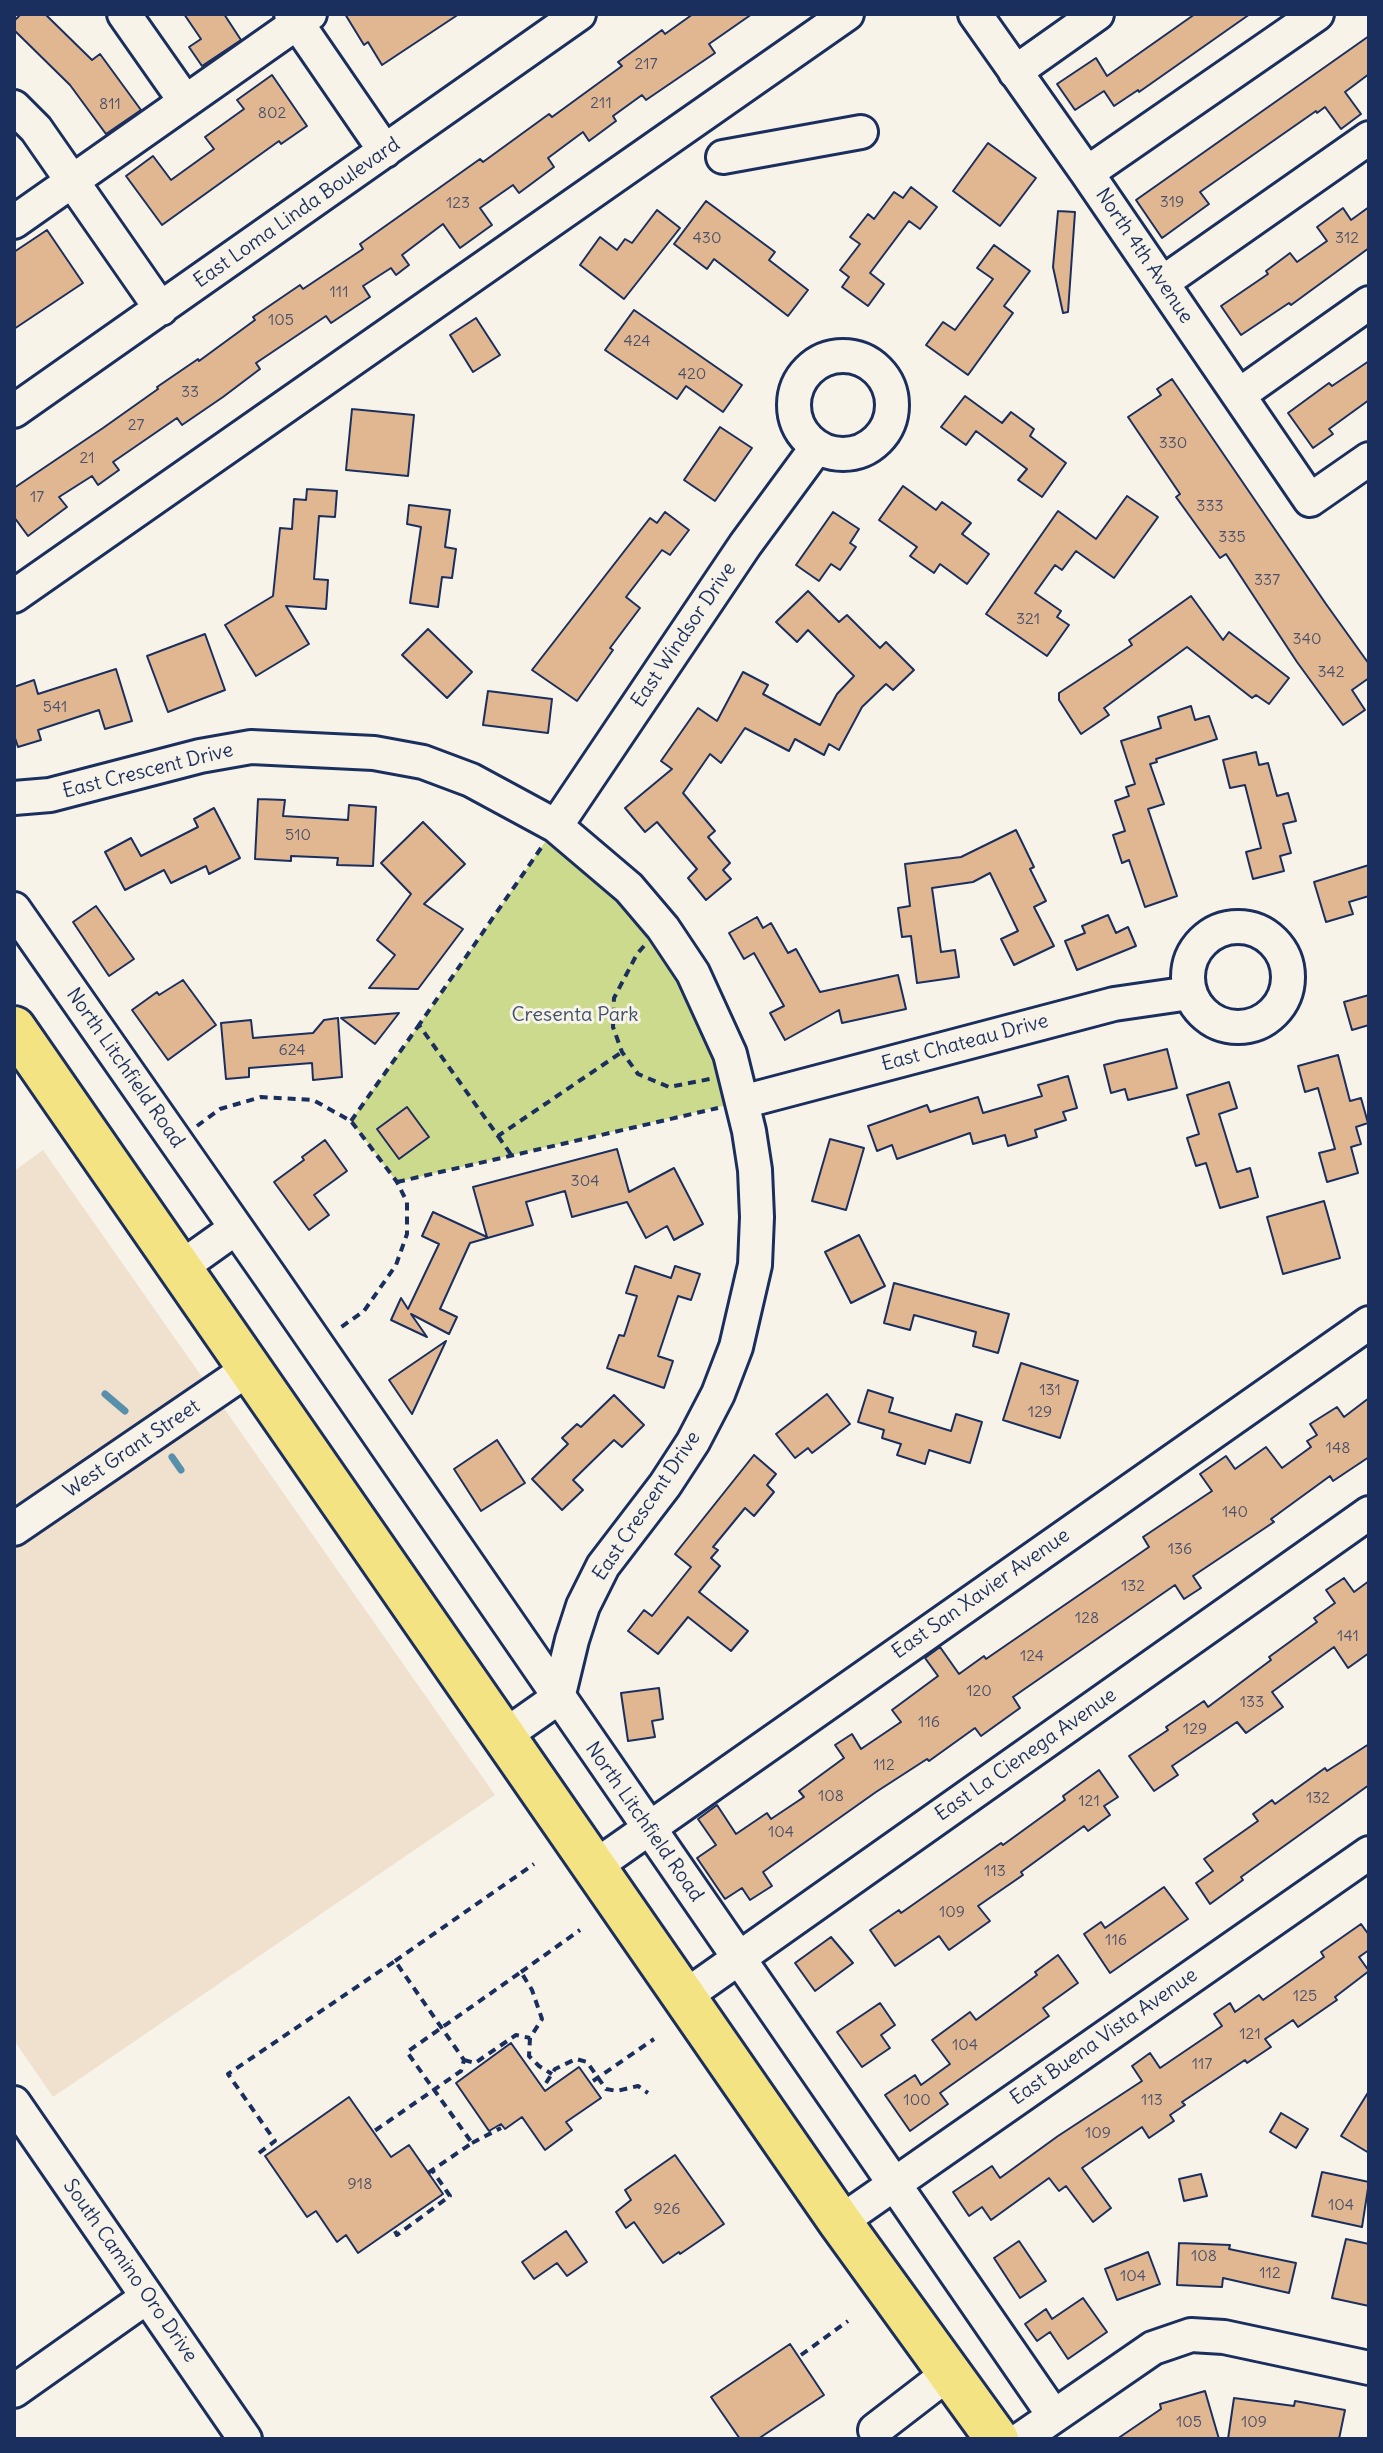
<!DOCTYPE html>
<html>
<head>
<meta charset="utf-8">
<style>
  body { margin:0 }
  #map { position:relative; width:1383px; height:2453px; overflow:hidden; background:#f7f3e8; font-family:Delius,sans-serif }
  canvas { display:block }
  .frame { position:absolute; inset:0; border:16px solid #1b2f5e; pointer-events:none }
</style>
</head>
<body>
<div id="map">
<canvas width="1383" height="2453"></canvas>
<div class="frame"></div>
</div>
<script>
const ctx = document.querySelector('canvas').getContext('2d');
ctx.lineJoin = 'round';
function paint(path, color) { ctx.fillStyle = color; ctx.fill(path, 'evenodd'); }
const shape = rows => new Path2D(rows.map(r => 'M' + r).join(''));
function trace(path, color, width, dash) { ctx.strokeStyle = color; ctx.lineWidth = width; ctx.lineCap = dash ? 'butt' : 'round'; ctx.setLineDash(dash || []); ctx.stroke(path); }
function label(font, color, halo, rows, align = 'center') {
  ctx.font = font + ' Delius,sans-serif'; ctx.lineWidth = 6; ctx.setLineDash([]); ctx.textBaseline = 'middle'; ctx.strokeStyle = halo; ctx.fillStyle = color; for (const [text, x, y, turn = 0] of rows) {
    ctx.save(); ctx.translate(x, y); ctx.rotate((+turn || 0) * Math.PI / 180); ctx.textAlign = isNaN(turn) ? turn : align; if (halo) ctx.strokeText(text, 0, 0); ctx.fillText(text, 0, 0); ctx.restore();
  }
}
paint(shape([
  [43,1150,495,1795,53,2097,14,2040,14,1171]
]), '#f0e1ce');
paint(shape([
  [556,826,693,973,727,1105,397,1182,351,1121,446,987]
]), '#ccda8d');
trace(shape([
  [105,1394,125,1411],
  [172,1457,181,1470]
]), '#588fab', 7);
const building = shape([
  [21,14,45,14,92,60,100,54,141,110,106,134,70,85,14,30,14,21,21,14],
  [184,14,224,14,241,40,202,66,189,47,201,39,184,14],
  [345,14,459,14,382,65,368,42,364,45,345,14],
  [693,14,752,14,709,44,715,53,646,100,642,95,613,116,616,121,589,141,583,132,548,158,554,167,519,193,513,185,480,208,492,225,460,248,443,224,402,255,409,265,396,275,391,268,363,286,370,297,331,323,326,316,256,363,260,369,223,397,182,425,177,418,113,462,119,470,98,485,92,476,59,497,67,507,28,536,14,517,14,488,103,428,158,389,157,387,198,359,199,361,255,320,253,317,300,285,303,289,363,249,360,244,480,159,483,162,549,114,552,117,622,66,618,62,662,30,665,34,693,14],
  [1195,14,1250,14,1139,92,1138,90,1114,106,1104,91,1075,110,1057,84,1096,58,1107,76,1195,14],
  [1369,36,1369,74,1345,92,1361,114,1341,129,1325,107,1317,113,1316,111,1200,192,1209,204,1162,238,1136,200,1369,36],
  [272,75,307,126,281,144,279,141,162,225,126,176,153,156,171,180,214,149,205,137,244,109,237,100,272,75],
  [988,143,1036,178,1000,226,953,191,988,143],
  [911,187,937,207,920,229,909,221,870,273,884,284,868,306,842,287,849,277,840,270,860,244,850,237,868,214,874,219,894,192,903,198,911,187],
  [706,201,775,252,769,260,808,290,788,316,714,259,707,269,674,244,706,201],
  [1369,207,1369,248,1291,305,1289,303,1241,335,1221,306,1268,274,1266,271,1290,253,1297,262,1327,241,1317,227,1343,208,1351,220,1369,207],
  [657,210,680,228,624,299,580,265,600,237,617,250,625,239,632,243,657,210],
  [1058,211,1075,212,1068,312,1063,313,1053,267,1058,211],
  [47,230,83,283,14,329,14,252,47,230],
  [994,245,1030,271,1004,306,1013,313,968,375,926,345,943,322,955,330,993,279,977,268,994,245],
  [634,310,742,385,723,412,686,386,677,399,605,350,634,310],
  [476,318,500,355,473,372,450,335,476,318],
  [1369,361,1369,400,1329,429,1333,434,1313,448,1288,413,1329,383,1332,386,1369,361],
  [1172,379,1326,604,1369,664,1369,678,1352,690,1365,710,1343,725,1297,662,1226,554,1220,558,1176,497,1180,494,1128,417,1161,395,1157,389,1172,379],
  [965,396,1002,423,1011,412,1034,429,1030,436,1066,463,1042,497,1018,480,1027,469,976,431,966,445,941,427,965,396],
  [352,409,414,415,408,476,346,470,352,409],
  [720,427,752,448,715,501,684,480,720,427],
  [903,486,936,510,942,502,971,523,962,534,989,554,967,584,940,564,934,573,910,556,917,547,879,520,903,486],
  [307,489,337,491,335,517,319,516,314,579,328,580,326,609,286,606,309,644,256,676,225,625,273,596,280,528,292,529,294,499,306,500,307,489],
  [1127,496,1158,517,1114,578,1076,551,1062,570,1055,565,1035,593,1061,611,1057,617,1069,625,1047,656,986,614,1058,511,1096,539,1127,496],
  [409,505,450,510,445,547,456,549,452,578,442,577,438,607,410,603,421,527,407,524,409,505],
  [665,512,689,530,670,555,662,550,626,597,640,608,610,648,613,650,577,701,532,670,650,518,657,523,665,512],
  [833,512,859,529,850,543,856,547,840,570,831,564,819,581,796,565,833,512],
  [808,591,839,622,847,615,880,648,886,642,914,670,893,690,886,684,862,707,839,750,829,744,824,755,795,739,789,751,745,728,721,763,710,754,683,793,715,831,708,837,730,863,723,870,731,879,706,900,688,878,697,869,657,822,645,832,625,808,672,769,661,761,698,708,717,721,743,672,768,685,763,694,820,725,837,694,854,676,808,630,797,642,776,622,808,591],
  [1191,596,1223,640,1229,632,1289,678,1269,704,1256,695,1252,698,1187,647,1104,708,1109,715,1081,734,1059,700,1059,693,1132,645,1129,640,1191,596],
  [428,629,472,672,447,698,402,655,428,629],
  [205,634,225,690,168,712,147,656,205,634],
  [116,669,132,721,105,729,99,710,38,730,41,740,18,747,14,735,14,687,34,680,38,694,116,669],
  [488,691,552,699,548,733,483,725,488,691],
  [1191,706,1195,720,1209,716,1217,739,1156,759,1157,762,1150,764,1164,804,1148,809,1177,896,1145,907,1129,860,1122,863,1113,835,1125,831,1115,801,1129,796,1126,787,1135,784,1121,741,1161,728,1158,717,1191,706],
  [1256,752,1259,765,1268,763,1277,796,1288,793,1296,821,1283,824,1291,853,1280,856,1284,871,1253,879,1246,852,1261,848,1245,785,1230,788,1223,760,1256,752],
  [258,799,285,800,283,816,348,820,349,805,376,807,373,866,337,865,338,858,291,856,291,861,255,859,258,799],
  [214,808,240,858,209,874,206,866,171,883,164,870,125,890,105,852,131,838,141,856,198,827,194,819,214,808],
  [423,822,465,864,424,904,463,929,418,989,369,988,395,955,377,940,411,894,381,863,423,822],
  [1016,830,1034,867,1030,869,1046,901,1034,907,1054,946,1014,965,1001,939,1018,931,990,873,973,882,932,888,941,952,955,950,959,977,917,983,911,936,902,937,898,908,910,906,905,864,961,857,1016,830],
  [1369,865,1369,896,1349,902,1353,914,1326,922,1314,882,1369,865],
  [96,906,134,959,109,976,73,922,96,906],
  [1108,915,1116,933,1128,927,1136,946,1077,970,1065,941,1085,933,1082,926,1108,915],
  [757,917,763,928,771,923,788,953,796,949,820,992,898,975,906,1009,842,1023,839,1010,785,1040,770,1013,784,1006,754,953,744,959,729,933,757,917],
  [183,980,216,1025,168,1060,132,1010,157,992,159,995,183,980],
  [1369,995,1369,1025,1352,1030,1344,1002,1369,995],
  [399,1013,375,1044,341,1018,399,1013],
  [338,1018,342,1077,313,1080,312,1063,249,1068,249,1077,226,1079,221,1023,251,1020,253,1038,313,1033,324,1020,338,1018],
  [1167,1049,1177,1088,1128,1100,1125,1089,1111,1093,1104,1065,1167,1049],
  [1338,1055,1350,1101,1361,1098,1368,1123,1356,1127,1361,1144,1351,1147,1358,1173,1327,1182,1319,1153,1335,1149,1318,1088,1305,1092,1298,1066,1338,1055],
  [1068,1076,1077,1108,1063,1112,1066,1120,1035,1130,1037,1137,1008,1146,1005,1135,973,1144,970,1133,897,1159,892,1145,877,1151,868,1126,927,1105,930,1112,978,1097,983,1113,1042,1096,1038,1085,1068,1076],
  [1229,1082,1237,1108,1219,1114,1237,1172,1250,1168,1258,1197,1220,1208,1206,1163,1196,1166,1187,1138,1199,1134,1187,1095,1229,1082],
  [407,1107,429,1137,399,1159,377,1129,407,1107],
  [830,1139,864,1148,846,1210,812,1201,830,1139],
  [325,1140,347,1171,314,1195,329,1215,309,1230,274,1182,304,1160,302,1157,325,1140],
  [617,1149,629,1192,674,1168,703,1224,674,1240,667,1226,646,1238,627,1202,572,1217,565,1191,526,1202,533,1225,470,1243,440,1309,457,1317,449,1334,411,1314,427,1337,391,1320,401,1298,408,1309,439,1244,422,1236,433,1212,487,1237,473,1187,617,1149],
  [1324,1201,1340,1258,1283,1274,1267,1217,1324,1201],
  [859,1235,885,1286,851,1303,825,1252,859,1235],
  [635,1266,671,1278,675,1266,700,1274,691,1300,678,1296,658,1356,673,1361,664,1388,607,1368,619,1335,624,1336,637,1296,626,1293,635,1266],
  [894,1283,1009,1314,998,1353,973,1346,976,1332,914,1315,910,1330,884,1323,894,1283],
  [446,1341,412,1414,389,1380,446,1341],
  [1021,1363,1078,1381,1060,1438,1003,1420,1021,1363],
  [868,1390,893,1398,889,1412,951,1431,956,1414,982,1422,970,1463,929,1450,925,1464,897,1455,901,1444,882,1438,884,1430,858,1422,868,1390],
  [827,1394,850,1424,812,1453,808,1448,795,1458,776,1434,827,1394],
  [614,1395,644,1425,622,1447,614,1440,573,1480,583,1490,562,1510,532,1479,568,1444,562,1438,577,1424,581,1427,614,1395],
  [1369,1398,1369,1457,1333,1481,1330,1476,1271,1519,1274,1522,1193,1576,1201,1588,1184,1599,1175,1585,1013,1697,1020,1708,981,1736,975,1728,929,1761,927,1759,876,1792,763,1872,772,1886,750,1900,742,1888,725,1899,697,1858,716,1845,698,1819,717,1805,736,1834,767,1813,771,1819,804,1797,799,1791,844,1758,835,1745,852,1734,861,1749,901,1722,892,1710,938,1676,925,1658,940,1647,959,1674,984,1656,986,1659,1149,1547,1143,1537,1212,1491,1200,1474,1226,1456,1235,1469,1266,1447,1282,1468,1311,1447,1307,1441,1317,1435,1310,1424,1337,1407,1344,1417,1369,1398],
  [497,1440,525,1483,481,1511,454,1469,497,1440],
  [754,1455,776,1474,767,1485,774,1492,754,1516,745,1508,713,1547,718,1550,711,1558,720,1566,699,1592,748,1631,731,1651,688,1617,658,1654,628,1631,644,1610,652,1616,691,1567,675,1554,754,1455],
  [1344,1578,1354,1592,1369,1581,1369,1653,1348,1668,1334,1647,1272,1692,1283,1707,1246,1733,1237,1722,1172,1766,1178,1775,1154,1791,1129,1756,1168,1730,1166,1727,1204,1701,1208,1707,1271,1660,1269,1657,1317,1622,1314,1618,1335,1603,1326,1590,1344,1578],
  [659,1688,663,1719,652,1721,655,1737,628,1741,621,1693,659,1688],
  [1369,1744,1369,1785,1241,1877,1243,1880,1210,1904,1196,1883,1213,1871,1204,1859,1258,1821,1253,1814,1272,1800,1275,1804,1325,1768,1327,1771,1369,1744],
  [1099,1770,1118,1797,1104,1806,1110,1815,1088,1831,1084,1826,1021,1872,1023,1875,978,1906,990,1921,949,1950,939,1936,895,1966,870,1930,899,1910,901,1913,1001,1843,1003,1845,1065,1800,1063,1796,1099,1770],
  [1164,1887,1188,1919,1110,1973,1084,1934,1101,1922,1105,1928,1164,1887],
  [1361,1924,1369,1935,1369,1950,1359,1957,1369,1971,1335,1997,1337,2000,1298,2027,1293,2020,1265,2039,1271,2047,1247,2063,1245,2060,1182,2102,1185,2105,1170,2115,1174,2121,1149,2138,1142,2127,1082,2168,1111,2208,1093,2222,1066,2186,1059,2191,1049,2178,991,2220,982,2207,969,2216,953,2192,992,2166,1000,2178,1058,2136,1142,2081,1132,2066,1150,2053,1160,2068,1222,2026,1214,2014,1230,2003,1235,2012,1259,1995,1263,2000,1324,1957,1321,1952,1361,1924],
  [831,1937,853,1963,815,1991,795,1963,831,1937],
  [1058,1955,1078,1983,1043,2008,1049,2016,940,2093,948,2104,910,2131,885,2095,915,2075,921,2085,950,2064,932,2040,970,2012,976,2020,1037,1975,1035,1972,1058,1955],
  [880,2003,895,2025,881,2035,890,2048,862,2067,837,2032,880,2003],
  [511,2043,545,2091,579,2067,601,2098,566,2122,572,2130,545,2150,522,2117,505,2129,501,2124,489,2131,456,2083,511,2043],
  [1369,2091,1369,2153,1341,2136,1369,2091],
  [349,2097,391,2157,409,2145,443,2194,358,2253,346,2235,337,2242,316,2211,307,2217,265,2156,349,2097],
  [1281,2113,1308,2129,1296,2148,1270,2132,1281,2113],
  [675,2155,724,2224,680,2254,679,2252,663,2263,634,2222,626,2228,616,2212,631,2200,625,2190,675,2155],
  [1322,2172,1369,2182,1362,2227,1312,2216,1322,2172],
  [1201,2174,1207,2196,1184,2201,1179,2179,1201,2174],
  [566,2231,587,2262,567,2276,557,2263,534,2279,522,2262,566,2231],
  [1346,2239,1369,2244,1369,2306,1332,2298,1346,2239],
  [1019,2241,1046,2281,1020,2298,994,2258,1019,2241],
  [1179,2243,1230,2245,1229,2249,1296,2263,1289,2293,1223,2278,1222,2287,1177,2285,1179,2243],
  [1148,2252,1160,2284,1117,2300,1105,2269,1148,2252],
  [1083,2298,1107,2332,1068,2359,1050,2332,1037,2341,1025,2324,1046,2309,1052,2319,1083,2298],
  [790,2344,824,2395,758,2439,740,2439,711,2397,790,2344],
  [1205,2391,1219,2439,1117,2439,1161,2409,1160,2404,1205,2391],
  [1234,2398,1294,2406,1295,2401,1345,2410,1339,2439,1228,2439,1234,2398]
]);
paint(building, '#e1b792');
trace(building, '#1b2f5e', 2);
const minor = shape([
  [124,14,185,101],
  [291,14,385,151],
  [975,14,1087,173,1310,500,1369,459],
  [1015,72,1097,14],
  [14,107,36,129,161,309],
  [723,157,861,132],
  [1087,173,1317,14],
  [14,222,310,14],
  [1162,283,1369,138],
  '794 405a49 49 0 1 1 98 0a49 49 0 1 1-98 0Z',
  [1239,395,1369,303],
  [14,411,579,14],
  [14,596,847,14],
  [14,798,50,795,200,756,251,747,374,753,423,762,471,780,556,826,629,888,663,928,693,973,730,1054,749,1131,755,1170,757,1217,755,1265,736,1347,718,1394,693,1442,665,1485,603,1566,583,1606,572,1640,558,1698,504,1736],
  [556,826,745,545,817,447],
  [14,909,269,1275,1054,2416],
  '1188 977a50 50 0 1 1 100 0a50 50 0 1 1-100 0Z',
  [742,1102,1114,1004,1190,993],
  [180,1268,236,1228],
  [14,1529,250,1368],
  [594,1867,1369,1323],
  [684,1997,1369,1513],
  [14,2103,245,2439],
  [840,2222,1369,1853],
  [14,2391,147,2297],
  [875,2430,949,2373],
  [1021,2439,1153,2348,1191,2335,1224,2337,1369,2368]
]);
const major = shape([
  [14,1028,840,2222,997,2439]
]);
trace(minor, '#1b2f5e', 38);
trace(major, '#1b2f5e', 48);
trace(shape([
  [541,848,419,1025,498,1136,622,1052],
  [644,946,637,954,614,998,613,1027,622,1052,638,1074,669,1087,710,1079],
  [351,1121,419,1025],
  [197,1126,220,1109,261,1097,313,1100,351,1121,397,1182,407,1202,407,1234,396,1265,364,1311,337,1330],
  [498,1136,512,1156],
  [397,1182,718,1108],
  [395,1961,534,1864],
  [521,1972,580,1930],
  [464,2060,475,2063,516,2035,530,2038],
  [593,2081,654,2039],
  [546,2083,555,2069,576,2059,587,2062,606,2089,617,2091,638,2086,648,2093],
  [472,2143,501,2128],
  [259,2153,275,2141,228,2074,395,1961,464,2060,461,2071,373,2132],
  [428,2173,472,2143,407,2052,521,1972,532,1990,542,2019,530,2038,529,2056,539,2066,552,2074],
  [395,2231,397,2235,450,2196,432,2170],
  [801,2355,848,2321]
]), '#1b2f5e', 4, [8, 6]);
trace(minor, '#f7f3e8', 32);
trace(major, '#f4e382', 42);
label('16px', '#4c516b', null, [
  ["217",646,64],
  ["211",601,103],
  ["811",110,104],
  ["802",272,113],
  ["319",1172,202],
  ["123",458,203],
  ["430",707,238],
  ["312",1347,238],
  ["111",339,292],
  ["105",281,320],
  ["424",637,341],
  ["420",692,374],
  ["33",190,392],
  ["27",136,425],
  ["330",1173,443],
  ["21",87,458],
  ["17",37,497],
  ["333",1210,506],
  ["335",1232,537],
  ["337",1267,580],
  ["321",1028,619],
  ["340",1307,639],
  ["342",1331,672],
  ["541",55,707],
  ["510",298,835],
  ["624",292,1050],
  ["304",585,1181],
  ["131",1050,1390],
  ["129",1040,1412],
  ["148",1338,1448],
  ["140",1235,1512],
  ["136",1180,1549],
  ["132",1133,1586],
  ["128",1087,1618],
  ["141",1348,1636],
  ["124",1032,1656],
  ["120",979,1691],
  ["133",1252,1702],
  ["116",929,1722],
  ["129",1195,1729],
  ["112",884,1765],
  ["108",831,1796],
  ["132",1318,1798],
  ["121",1089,1801],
  ["104",781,1832],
  ["113",995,1871],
  ["109",952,1912],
  ["116",1116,1940],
  ["125",1305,1996],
  ["121",1250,2034],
  ["104",965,2045],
  ["117",1202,2064],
  ["100",917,2100],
  ["113",1152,2100],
  ["109",1098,2133],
  ["918",360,2184],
  ["104",1341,2205],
  ["926",667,2209],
  ["108",1204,2256],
  ["112",1270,2273],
  ["104",1133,2276],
  ["105",1189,2422],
  ["109",1254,2422]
]);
label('20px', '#1b2f5e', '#f7f3e8', [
  ["East Loma Linda Boulevard",297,213,-35],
  ["North 4th Avenue",1144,256,56],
  ["East Windsor Drive",684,635,-56],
  ["East Crescent Drive",148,771,-14],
  ["East Chateau Drive",965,1043,-15],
  ["North Litchfield Road",125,1068,55],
  ["West Grant Street",132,1449,-34],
  ["East Crescent Drive",647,1506,-56],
  ["East San Xavier Avenue",981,1594,-35],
  ["East La Cienega Avenue",1026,1755,-35],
  ["North Litchfield Road",644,1822,55],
  ["East Buena Vista Avenue",1104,2037,-35],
  ["South Camino Oro Drive",130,2271,55]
]);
label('20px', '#3e5167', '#f7f3e8', [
  ["Cresenta Park",575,1015]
]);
</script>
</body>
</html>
